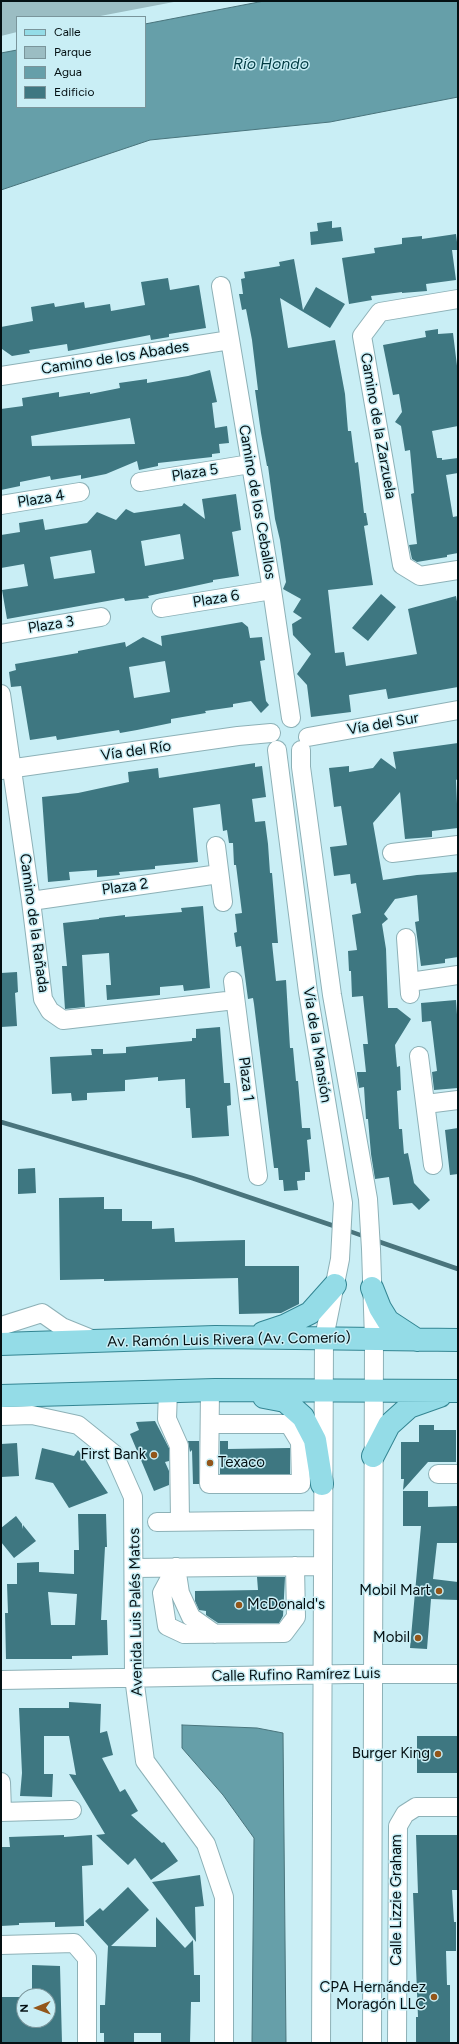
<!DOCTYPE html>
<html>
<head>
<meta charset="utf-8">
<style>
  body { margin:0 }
  #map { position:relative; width:459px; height:2044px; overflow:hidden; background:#c9eef5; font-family:Figtree,sans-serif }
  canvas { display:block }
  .frame { position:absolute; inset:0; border:2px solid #041013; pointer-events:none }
  .legend { position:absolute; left:16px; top:16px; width:130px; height:92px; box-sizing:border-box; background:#c9eef5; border:1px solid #7a959b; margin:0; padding:5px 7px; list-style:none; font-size:12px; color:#041013 }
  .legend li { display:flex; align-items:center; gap:8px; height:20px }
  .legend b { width:20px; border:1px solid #7a959b }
  .north { position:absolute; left:16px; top:1988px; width:40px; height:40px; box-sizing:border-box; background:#c9eef5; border:1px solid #7a959b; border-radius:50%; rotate:269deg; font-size:11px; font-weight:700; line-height:16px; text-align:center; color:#041013 }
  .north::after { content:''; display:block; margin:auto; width:14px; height:18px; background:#93561a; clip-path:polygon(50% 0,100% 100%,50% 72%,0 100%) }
</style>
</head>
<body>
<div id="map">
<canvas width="459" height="2044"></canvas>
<div class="frame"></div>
<ul class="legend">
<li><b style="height:5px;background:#94dce7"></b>Calle</li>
<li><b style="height:11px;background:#9bbdc3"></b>Parque</li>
<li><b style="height:11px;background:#669fa9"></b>Agua</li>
<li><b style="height:11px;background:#3e7781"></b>Edificio</li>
</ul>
<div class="north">N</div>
</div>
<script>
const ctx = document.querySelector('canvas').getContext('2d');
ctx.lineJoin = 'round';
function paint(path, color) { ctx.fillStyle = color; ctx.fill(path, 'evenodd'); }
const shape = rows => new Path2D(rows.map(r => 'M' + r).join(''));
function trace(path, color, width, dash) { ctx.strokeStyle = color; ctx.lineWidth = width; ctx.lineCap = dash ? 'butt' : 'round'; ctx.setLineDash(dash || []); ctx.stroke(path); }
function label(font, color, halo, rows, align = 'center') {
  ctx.font = font + ' Figtree,sans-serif'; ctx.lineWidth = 3; ctx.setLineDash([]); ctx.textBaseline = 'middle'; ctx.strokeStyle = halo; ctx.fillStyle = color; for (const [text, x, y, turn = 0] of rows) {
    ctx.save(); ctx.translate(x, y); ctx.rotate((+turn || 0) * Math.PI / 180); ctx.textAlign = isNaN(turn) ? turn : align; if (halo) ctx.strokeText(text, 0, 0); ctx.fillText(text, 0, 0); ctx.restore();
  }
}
paint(shape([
  [1,1,179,1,95,17,17,17,17,32,1,36]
]), '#9bbdc3');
const water = shape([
  [264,1,458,1,458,97,330,122,150,140,1,190,1,53,17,50,17,107,145,107,145,24,264,1],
  [182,1725,257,1728,283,1733,286,2043,252,2043,254,1838,223,1795,182,1748,182,1725]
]);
paint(water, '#669fa9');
trace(water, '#49747c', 1);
trace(shape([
  [1,1122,192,1178,337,1227],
  [346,1230,366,1237],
  [374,1240,458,1269]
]), '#49747c', 4.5);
paint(shape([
  [332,221,332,228,341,227,343,241,311,245,310,232,318,231,317,223],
  [456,234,458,250,452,250,456,280,426,284,427,291,402,293,402,292,371,296,372,300,349,304,342,258,375,253,374,248,402,244,402,238,422,236,422,239],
  [294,259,303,310,316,287,345,304,330,328,280,298,288,348,335,340,345,394,348,431,351,431,355,463,358,462,364,513,366,513,368,525,364,526,373,585,328,590,335,653,344,652,346,666,417,654,408,609,456,596,458,607,458,687,388,699,386,689,349,695,351,712,311,717,307,685,297,674,311,654,293,635,292,624,302,618,293,612,301,599,283,589,286,582,280,540,275,519,268,466,267,466,261,433,255,390,258,390,252,340,246,309,242,310,239,294,243,294,241,279,245,278,244,272,280,266,279,262],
  [168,278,170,290,199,285,206,328,169,334,169,337,151,340,150,335,68,351,67,344,29,350,30,353,12,356,2,349,1,327,33,321,31,307,54,303,55,307,84,302,85,308,110,304,111,311,145,305,141,282],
  [438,329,438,334,453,333,458,374,458,426,432,431,437,458,442,458,442,460,458,458,458,473,446,475,453,517,458,516,458,553,447,555,447,557,417,562,412,559,409,545,417,544,411,494,414,493,410,450,405,451,401,426,395,422,402,412,399,394,393,395,383,345,426,337,425,331],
  [210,370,217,402,212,403,215,428,227,426,229,443,219,444,220,453,212,454,212,457,158,463,158,466,139,470,137,461,106,474,81,479,81,475,51,480,50,476,20,482,20,486,1,490,1,409,23,406,22,398,59,392,59,397,90,392,90,394,120,388,119,383,147,379,147,383,188,376],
  [130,418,135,444,32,446,31,436],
  [236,494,241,530,232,532,239,576,213,580,213,582,148,596,149,598,125,601,124,598,7,619,2,590,28,586,24,564,1,568,1,535,20,532,19,523,43,519,45,530,87,523,97,512,116,520,126,509,134,513,182,506,184,503,205,519,202,499],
  [180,534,184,559,145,566,141,541],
  [91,550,95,573,54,579,50,557],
  [381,594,396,607,368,641,352,628],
  [242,622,248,627,250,638,262,637,265,660,260,661,266,701,269,705,261,713,251,701,233,704,233,707,205,711,206,713,171,719,171,723,137,730,120,733,119,730,57,740,56,736,30,740,21,686,11,687,9,672,16,670,15,664,78,653,78,651,125,642,126,647,143,637,162,646,161,636],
  [165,661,170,692,134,698,129,667],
  [458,743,458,779,456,780,458,828,432,831,432,837,405,839,400,792,373,823,383,880,417,875,458,872,458,957,445,959,445,963,421,966,415,922,419,921,417,895,395,899,384,914,388,919,382,924,386,949,388,1008,397,1008,411,1019,395,1045,397,1067,400,1066,401,1090,397,1091,399,1129,402,1129,404,1154,408,1153,414,1183,430,1200,419,1210,412,1203,393,1205,389,1177,375,1179,371,1154,368,1119,366,1119,364,1087,359,1088,357,1074,357,1072,366,1072,363,1044,368,1044,363,996,352,997,351,971,349,971,348,951,357,950,352,915,361,913,356,883,351,884,350,874,334,876,330,847,347,845,341,806,334,807,329,768,349,766,349,772,373,768,381,758,396,769,393,752],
  [255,763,255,767,262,766,266,797,252,799,255,822,265,821,268,844,270,873,272,873,278,943,272,943,276,981,286,980,290,1048,293,1048,296,1081,298,1081,302,1128,310,1128,311,1139,307,1140,310,1172,305,1172,305,1180,297,1181,298,1190,284,1191,283,1180,279,1180,278,1168,274,1168,254,1004,253,998,248,999,241,946,236,947,234,933,237,932,235,914,242,913,236,865,234,865,233,843,229,843,227,830,223,831,220,804,193,808,198,862,155,866,155,869,119,872,120,875,97,877,97,870,69,872,70,880,48,882,42,797,78,793,129,782,128,772,158,768,159,778],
  [203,906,210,988,184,991,183,985,160,987,160,995,107,1000,106,985,111,985,109,953,82,955,85,1007,65,1009,62,966,67,966,63,923,99,919,99,918,125,915,125,917,182,912,181,908],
  [17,972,18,992,15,993,17,1026,1,1027,1,973],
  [456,1000,458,1029,458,1088,434,1090,432,1072,437,1071,431,1021,422,1022,421,1003],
  [220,1027,224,1083,230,1083,231,1105,227,1106,229,1136,192,1138,190,1108,186,1108,185,1079,158,1081,158,1077,125,1080,125,1091,87,1093,87,1100,72,1101,71,1093,52,1094,50,1057,92,1055,91,1049,103,1049,103,1054,126,1053,126,1047,192,1041,192,1038,196,1038,196,1029],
  [458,1128,458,1174,450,1175,445,1130],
  [35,1168,36,1193,18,1194,18,1169],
  [104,1197,104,1209,122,1209,122,1221,152,1221,152,1229,174,1228,175,1242,245,1240,245,1266,299,1266,299,1304,281,1313,239,1314,238,1278,104,1281,104,1279,60,1280,59,1198],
  [155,1421,169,1448,169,1461,165,1462,169,1471,169,1485,154,1491,130,1434,139,1430,136,1422],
  [419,1425,434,1425,434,1430,456,1430,456,1462,428,1462,403,1490,404,1479,401,1479,401,1442,419,1442],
  [188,1441,199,1441,199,1484,193,1484,192,1450,190,1452],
  [220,1441,228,1441,228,1449,290,1448,290,1474,220,1474],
  [17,1443,19,1476,1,1477,1,1444],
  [42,1448,74,1456,78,1450,108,1493,69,1508,53,1483,35,1479],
  [403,1491,428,1491,428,1507,457,1506,457,1543,437,1543,433,1579,458,1582,458,1600,431,1599,427,1649,410,1648,421,1526,403,1526],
  [78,1514,106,1514,107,1547,105,1547,101,1620,107,1620,108,1655,72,1656,72,1659,6,1659,5,1613,8,1613,7,1584,17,1584,17,1563,39,1562,39,1572,74,1574,74,1550,79,1550],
  [48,1592,77,1594,75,1625,51,1625],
  [16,1516,22,1524,22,1529,23,1525,36,1541,14,1558,1,1542,1,1528],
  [257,1577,285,1577,283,1616,279,1623,218,1623,206,1615,206,1611,199,1610,195,1601,195,1591,258,1590],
  [69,1702,101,1704,100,1733,107,1731,113,1755,102,1758,120,1792,125,1789,138,1811,131,1815,162,1843,164,1842,178,1861,151,1880,135,1858,128,1865,96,1835,105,1834,69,1774,76,1775,69,1736,44,1736,44,1774,53,1774,52,1797,20,1796,22,1773,19,1708,69,1708],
  [417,1736,458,1736,458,1773,417,1773],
  [64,1835,64,1837,92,1835,93,1865,82,1866,84,1926,55,1927,55,1922,19,1923,19,1925,1,1926,1,1847,10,1847,9,1837],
  [416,1835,458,1835,458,1890,452,1890,454,1922,456,1922,456,1951,446,1951,447,1985,450,1985,450,2043,416,2043,416,2017,418,2017,413,1893,418,1893],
  [200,1875,204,1906,195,1907,196,1942,152,1882],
  [128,1887,149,1910,111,1946,156,1947,156,1917,185,1948,193,1940,194,1975,200,1975,200,2002,191,2002,190,2043,161,2043,161,2033,134,2033,134,2043,104,2043,104,2033,100,2033,100,2005,105,2005,108,1946,85,1921,100,1908,103,1911],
  [32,1965,60,1966,62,2043,1,2043,1,1997,24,1997,24,2020,48,2020,48,1996,32,1996]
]), '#3e7781');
const minor = shape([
  [221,286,272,590,291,718],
  [458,299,380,312,362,336,402,565,420,576,458,570],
  [1,376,230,340],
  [140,482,250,464],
  [1,505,80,492],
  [161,608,272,590],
  [1,634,101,617],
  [1,694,31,901,43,999,50,1011,63,1020,235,1000],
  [308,737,458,710],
  [277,750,308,992,343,1203,340,1259,324,1338,321,2043],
  [301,750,301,767,332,995,368,1199,371,1249,374,1339,372,2043],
  [1,770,238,736,271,733],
  [216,846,223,902],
  [392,853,458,845],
  [31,901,219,874],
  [406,938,410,994],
  [233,981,258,1176],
  [410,982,458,975],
  [419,1056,433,1165],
  [426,1104,458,1100],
  [1,1326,42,1313,62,1327,94,1340],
  [210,1390,209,1484,301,1484,300,1442,289,1424,210,1424],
  [168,1391,167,1419,179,1446,180,1521],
  [1,1416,32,1415,78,1425,114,1454,133,1497,134,1677,145,1761,206,1844,224,1897,224,2043],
  [438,1474,458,1474],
  [157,1522,323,1520],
  [176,1567,162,1593,167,1626,184,1634,284,1633,296,1617,295,1566],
  [176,1567,180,1593,191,1617,215,1634],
  [134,1568,323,1566],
  [1,1680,349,1674,458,1674],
  [1,1782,2,1812],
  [1,1812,72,1810],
  [1,1945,74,1943,87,1958,87,2043],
  [397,2043,398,1826,405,1814,416,1807,458,1807]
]);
const major = shape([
  [372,1288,380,1308,388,1321,417,1340],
  [263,1333,284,1326,310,1313,335,1285],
  [1,1344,215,1337,458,1340],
  [1,1396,215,1390,458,1391],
  [264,1397,285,1401,303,1417,315,1440,322,1484],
  [373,1456,389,1425,409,1407,440,1396]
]);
trace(minor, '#8db1b7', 20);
trace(major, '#338592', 24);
trace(minor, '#fff', 18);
trace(major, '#94dce7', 22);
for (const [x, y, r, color] of [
  [154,1455,4,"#93561a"],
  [210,1463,4,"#93561a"],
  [439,1591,4,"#93561a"],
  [239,1605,4,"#93561a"],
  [418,1638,4,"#93561a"],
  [438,1754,4,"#93561a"],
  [434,1997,4,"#93561a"]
]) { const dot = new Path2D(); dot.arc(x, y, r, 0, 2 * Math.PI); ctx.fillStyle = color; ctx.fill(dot); trace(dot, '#c9eef5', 1.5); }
label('15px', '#041013', '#c9eef5', [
  ["Camino de los Abades",115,358,-9],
  ["Camino de la Zarzuela",378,426,80],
  ["Plaza 5",195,473,-9],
  ["Plaza 4",41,499,-9],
  ["Camino de los Ceballos",257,502,80],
  ["Plaza 6",216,599,-9],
  ["Plaza 3",51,625,-9],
  ["Vía del Sur",383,724,-10],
  ["Vía del Río",136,751,-8],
  ["Plaza 2",125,887,-8],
  ["Camino de la Rañada",34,923,82],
  ["Vía de la Mansión",317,1045,81],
  ["Plaza 1",246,1079,83],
  ["Av. Ramón Luis Rivera (Av. Comerío)",229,1340,-1],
  ["Avenida Luis Palés Matos",136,1612,-91],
  ["Calle Rufino Ramírez Luis",296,1675,-1],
  ["Calle Lizzie Graham",397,1900,-90]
]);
label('15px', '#041013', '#c9eef5', [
  ["First Bank",146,1455],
  ["Texaco",218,1463,"left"],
  ["Mobil Mart",431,1591],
  ["McDonald's",247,1605,"left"],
  ["Mobil",410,1638],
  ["Burger King",430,1754],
  ["CPA Hernández",426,1988],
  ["Moragón LLC",426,2005]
], 'right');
label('italic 16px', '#013a42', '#c9eef5', [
  ["Río Hondo",271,64]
]);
</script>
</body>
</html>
